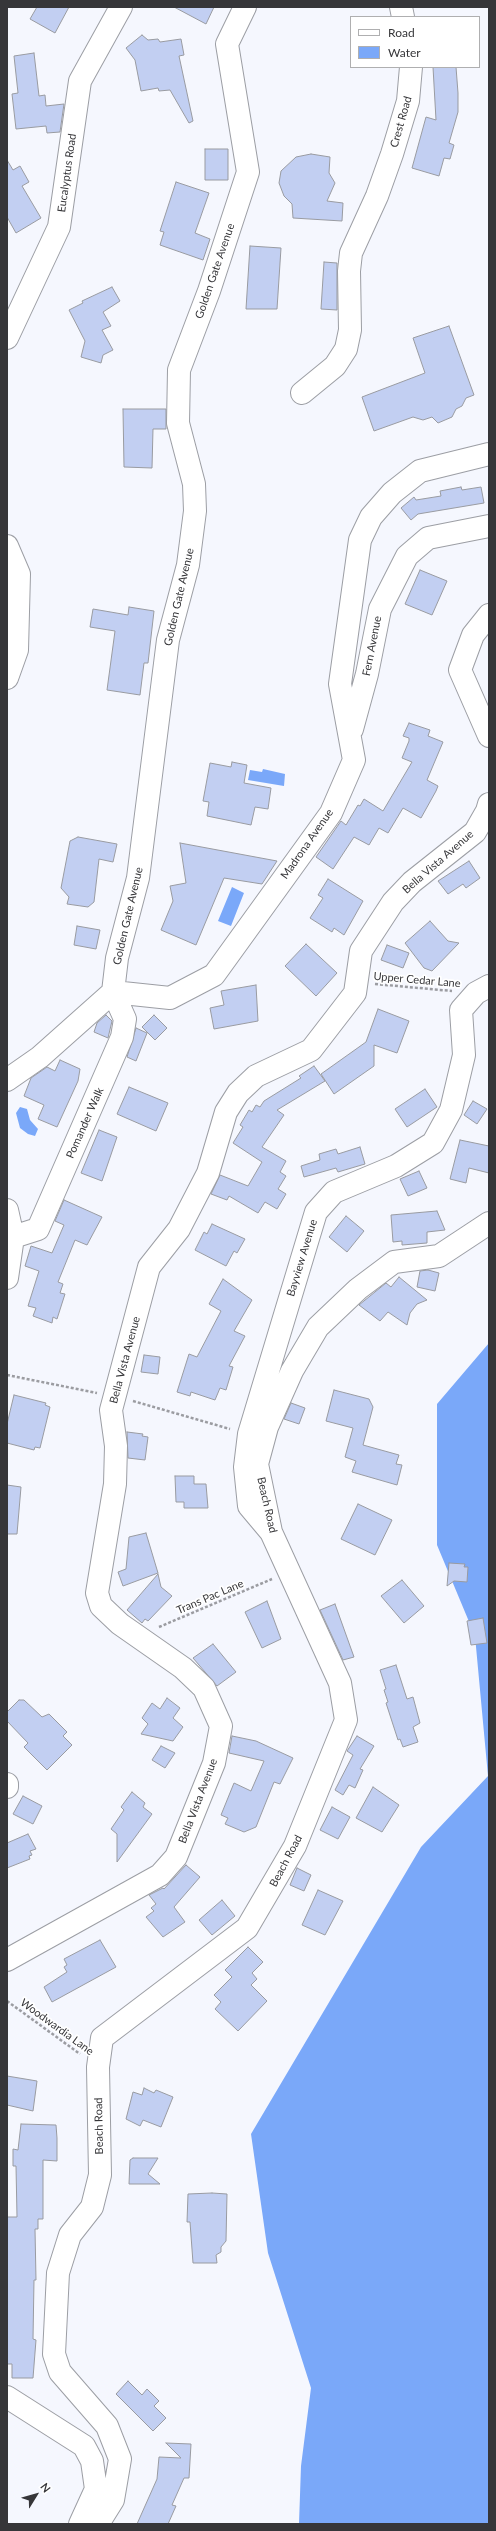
<!DOCTYPE html>
<html>
<head>
<meta charset="utf-8">
<style>
  body { margin:0 }
  #map { position:relative; width:496px; height:2531px; overflow:hidden; background:#f5f7fe; font-family:Lato,sans-serif }
  canvas { display:block }
  .frame { position:absolute; inset:0; border:8px solid #363639; pointer-events:none }
  .legend { position:absolute; left:350px; top:16px; width:130px; height:52px; box-sizing:border-box; background:#fff; border:1px solid #afafb0; margin:0; padding:5px 7px; list-style:none; font-size:12px; color:#363639 }
  .legend li { display:flex; align-items:center; gap:8px; height:20px }
  .legend b { width:20px; border:1px solid #afafb0 }
  .north { position:absolute; left:16px; top:2475px; width:40px; height:40px; -webkit-text-stroke:3px #fff; paint-order:stroke; rotate:53deg; font-size:11px; font-weight:700; line-height:16px; text-align:center; color:#363639 }
  .north::after { content:''; display:block; margin:auto; width:14px; height:18px; background:#363639; clip-path:polygon(50% 0,100% 100%,50% 72%,0 100%) }
</style>
</head>
<body>
<div id="map">
<canvas width="496" height="2531"></canvas>
<div class="frame"></div>
<ul class="legend">
<li><b style="height:5px;background:#fff"></b>Road</li>
<li><b style="height:11px;background:#7aa8f9"></b>Water</li>
</ul>
<div class="north">N</div>
</div>
<script>
const ctx = document.querySelector('canvas').getContext('2d');
ctx.lineJoin = 'round';
function paint(path, color) { ctx.fillStyle = color; ctx.fill(path, 'evenodd'); }
const shape = rows => new Path2D(rows.map(r => 'M' + r).join(''));
function trace(path, color, width, dash) { ctx.strokeStyle = color; ctx.lineWidth = width; ctx.lineCap = dash ? 'butt' : 'round'; ctx.setLineDash(dash || []); ctx.stroke(path); }
function label(font, color, halo, rows, align = 'center') {
  ctx.font = font + ' Lato,sans-serif'; ctx.lineWidth = 3.5; ctx.setLineDash([]); ctx.textBaseline = 'middle'; ctx.strokeStyle = halo; ctx.fillStyle = color; for (const [text, x, y, turn = 0] of rows) {
    ctx.save(); ctx.translate(x, y); ctx.rotate((+turn || 0) * Math.PI / 180); ctx.textAlign = isNaN(turn) ? turn : align; if (halo) ctx.strokeText(text, 0, 0); ctx.fillText(text, 0, 0); ctx.restore();
  }
}
paint(shape([
  [263,769,285,774,284,786,248,780,250,770,262,772],
  [232,887,244,893,231,926,218,921],
  [20,1107,27,1109,30,1120,38,1129,35,1136,28,1134,20,1128,16,1113],
  [489,1343,489,2524,299,2524,301,2466,311,2388,268,2253,251,2134,421,1847,488,1776,475,1636,437,1545,437,1404]
]), '#7aa8f9');
const building = shape([
  [37,7,69,7,55,33,30,19,37,7],
  [174,7,214,7,206,24,174,7],
  [142,35,148,40,158,39,160,42,181,39,184,55,179,56,193,121,189,123,170,90,159,91,158,88,141,91,135,60,126,48,142,35],
  [34,53,39,96,45,95,46,106,64,104,60,132,47,133,46,126,16,129,12,94,18,93,14,56,34,53],
  [433,67,456,67,458,93,458,112,449,143,454,145,450,159,444,158,439,176,412,168,426,117,436,120,433,67],
  [205,149,228,149,228,180,205,180,205,149],
  [311,154,330,157,329,173,335,183,327,201,343,203,342,221,293,218,292,204,284,196,279,183,281,171,296,157,311,154],
  [7,160,13,170,20,166,29,182,22,186,41,218,16,233,7,217,7,160],
  [176,182,209,193,195,233,210,239,203,260,160,245,164,232,160,231,176,182],
  [250,246,281,248,277,309,246,309,250,246],
  [324,262,337,263,337,310,321,309,324,262],
  [112,287,120,301,103,312,111,326,102,330,113,350,103,355,101,363,81,357,85,341,69,310,83,303,82,301,112,287],
  [449,326,474,395,466,398,462,406,456,409,452,417,438,423,432,417,423,420,413,417,374,431,362,397,425,373,413,338,449,326],
  [123,409,166,409,166,429,153,429,152,468,124,467,123,409],
  [461,487,462,490,481,487,484,503,418,514,411,520,401,508,414,497,416,500,441,496,440,491,461,487],
  [420,570,447,581,432,615,405,604,420,570],
  [129,607,154,611,148,663,144,663,140,695,107,690,115,631,90,627,93,609,128,615,129,607],
  [409,723,430,730,428,736,443,742,427,780,438,786,436,791,421,818,403,808,388,833,379,828,369,845,354,837,333,869,316,857,341,821,346,825,358,805,360,806,364,799,383,811,412,762,402,758,409,741,409,738,403,736,409,723],
  [232,762,247,765,244,783,271,788,268,809,255,807,251,825,207,816,209,802,203,801,210,763,231,767,232,762],
  [78,837,117,844,113,862,99,859,94,902,88,907,67,904,69,897,61,888,70,841,78,837],
  [180,843,277,861,262,884,224,878,196,945,161,930,173,901,170,886,186,883,180,843],
  [469,861,480,878,466,888,463,884,448,894,438,881,469,861],
  [328,879,363,901,344,935,334,928,332,932,310,918,323,898,318,895,328,879],
  [430,921,448,941,459,943,432,971,424,968,405,943,430,921],
  [77,926,100,930,96,949,74,945,77,926],
  [306,944,337,973,316,996,285,966,306,944],
  [387,945,409,953,403,968,381,960,387,945],
  [256,985,258,1021,214,1029,210,1008,224,1005,221,991,256,985],
  [378,1009,409,1021,397,1053,374,1045,374,1066,334,1094,321,1074,366,1042,378,1009],
  [106,1015,112,1021,108,1038,94,1032,97,1023,106,1015],
  [154,1015,167,1028,155,1040,142,1027,154,1015],
  [136,1028,147,1033,136,1061,127,1057,136,1028],
  [60,1060,80,1069,78,1081,57,1127,38,1119,44,1105,24,1096,31,1078,47,1067,55,1071,60,1060],
  [314,1066,325,1081,277,1110,284,1115,262,1147,286,1161,280,1172,286,1176,278,1189,286,1194,277,1209,265,1202,258,1213,229,1196,227,1200,211,1194,220,1175,248,1186,262,1162,233,1143,243,1127,240,1125,249,1110,252,1112,256,1105,260,1107,264,1101,301,1078,299,1076,314,1066],
  [129,1087,168,1103,156,1131,117,1114,129,1087],
  [425,1089,437,1107,407,1127,395,1109,425,1089],
  [473,1101,487,1109,477,1124,464,1115,473,1101],
  [99,1130,117,1137,102,1181,81,1173,99,1130],
  [460,1140,489,1146,489,1173,469,1168,466,1183,450,1179,460,1140],
  [360,1147,365,1164,338,1172,336,1168,304,1177,301,1166,320,1160,319,1154,336,1149,338,1154,360,1147],
  [419,1171,427,1188,408,1196,400,1179,419,1171],
  [64,1200,102,1217,87,1245,75,1240,58,1282,63,1284,60,1293,65,1294,57,1319,53,1317,52,1323,33,1316,36,1308,28,1306,39,1271,25,1266,31,1246,52,1253,64,1225,55,1221,64,1200],
  [437,1211,445,1230,427,1232,427,1243,402,1245,402,1241,393,1242,391,1215,437,1211],
  [346,1216,364,1231,347,1252,329,1237,346,1216],
  [212,1224,245,1239,237,1253,234,1251,226,1266,195,1250,204,1232,207,1234,212,1224],
  [428,1270,439,1273,435,1291,417,1287,420,1271,428,1270],
  [399,1277,427,1300,417,1304,410,1313,407,1325,388,1312,380,1321,359,1305,386,1283,391,1287,399,1277],
  [223,1279,252,1300,234,1331,245,1336,229,1366,233,1367,226,1390,220,1388,215,1400,191,1392,190,1396,177,1392,189,1354,197,1357,221,1311,209,1304,223,1279],
  [144,1355,160,1357,158,1374,141,1372,144,1355],
  [334,1390,369,1399,373,1407,363,1445,399,1455,396,1464,402,1465,397,1485,352,1472,356,1461,345,1457,353,1428,326,1421,334,1390],
  [14,1395,46,1403,45,1405,50,1407,40,1448,35,1447,34,1450,7,1443,7,1424,14,1395],
  [291,1403,305,1408,299,1424,284,1419,291,1403],
  [127,1432,143,1434,142,1436,148,1437,145,1460,128,1458,127,1432],
  [175,1476,194,1476,194,1484,206,1484,208,1508,184,1508,184,1502,176,1502,175,1476],
  [7,1485,21,1487,17,1534,7,1534,7,1485],
  [358,1504,392,1520,375,1555,341,1539,358,1504],
  [146,1533,158,1573,123,1586,118,1572,126,1569,129,1537,146,1533],
  [449,1563,465,1564,464,1567,468,1567,467,1582,454,1581,447,1586,449,1563],
  [158,1574,161,1587,172,1596,148,1621,145,1619,142,1623,127,1610,158,1574],
  [402,1580,424,1606,404,1623,381,1596,402,1580],
  [267,1601,281,1639,262,1648,245,1612,267,1601],
  [335,1604,354,1657,343,1660,320,1610,335,1604],
  [483,1618,487,1643,471,1645,467,1621,483,1618],
  [213,1644,236,1672,217,1686,193,1658,213,1644],
  [396,1665,407,1699,413,1697,420,1723,413,1727,418,1742,403,1747,400,1739,398,1740,386,1703,388,1702,384,1690,386,1689,380,1670,396,1665],
  [167,1698,180,1708,173,1718,183,1727,173,1741,141,1734,148,1724,142,1718,152,1703,160,1709,167,1698],
  [19,1700,24,1700,42,1717,49,1714,67,1732,63,1736,72,1745,47,1770,24,1747,28,1743,7,1721,7,1712,19,1700],
  [232,1736,256,1741,293,1758,280,1784,274,1782,256,1827,244,1832,225,1824,228,1818,221,1815,234,1783,251,1791,264,1761,229,1753,232,1736],
  [357,1736,374,1746,360,1769,363,1770,355,1788,349,1785,343,1795,335,1790,353,1755,347,1751,357,1736],
  [161,1746,175,1753,165,1768,152,1760,161,1746],
  [373,1787,399,1805,382,1832,356,1818,373,1787],
  [132,1792,145,1803,143,1807,152,1814,117,1862,117,1834,111,1829,124,1810,121,1807,132,1792],
  [23,1796,42,1806,33,1824,13,1814,23,1796],
  [332,1807,350,1817,338,1839,320,1830,332,1807],
  [28,1834,36,1849,30,1851,32,1855,29,1856,30,1859,7,1868,7,1843,28,1834],
  [186,1865,200,1877,174,1907,185,1922,163,1937,146,1917,154,1911,151,1908,156,1904,149,1895,163,1888,164,1889,186,1865],
  [297,1868,311,1875,304,1891,290,1885,297,1868],
  [318,1890,343,1901,325,1935,302,1925,318,1890],
  [222,1900,235,1916,212,1935,199,1920,222,1900],
  [100,1940,116,1967,52,2002,44,1987,67,1972,64,1967,67,1965,64,1959,100,1940],
  [248,1947,263,1962,252,1973,257,1979,251,1985,267,2001,238,2031,215,2009,221,2002,214,1995,232,1977,225,1970,248,1947],
  [7,2076,37,2081,33,2111,7,2105,7,2076],
  [144,2088,154,2093,156,2090,173,2097,161,2127,143,2120,140,2126,126,2119,133,2092,142,2095,144,2088],
  [21,2124,56,2125,57,2138,57,2161,43,2160,43,2219,38,2219,38,2229,35,2229,36,2280,34,2280,33,2339,36,2340,33,2378,12,2378,12,2364,7,2364,7,2217,17,2217,16,2166,13,2166,13,2149,18,2150,21,2124],
  [133,2158,158,2158,148,2174,160,2184,129,2184,130,2160,133,2158],
  [212,2193,227,2194,226,2241,221,2247,221,2252,216,2255,217,2263,193,2263,190,2222,187,2222,188,2194,212,2193],
  [128,2381,142,2395,147,2389,159,2401,154,2406,166,2418,153,2431,116,2394,128,2381],
  [166,2443,191,2444,189,2478,184,2478,172,2505,176,2506,168,2524,137,2524,157,2479,159,2457,181,2458,166,2443]
]);
paint(building, '#c2cff2');
trace(building, '#999ba1', 1);
const minor = shape([
  [401,7,403,17],
  [7,338,59,227,80,81,121,7],
  [302,393,335,366,346,349,350,330,349,271,351,253,377,196,392,154,408,101,411,67],
  [7,546,19,574,17,650,7,678],
  [489,615,473,635,460,670,489,736],
  [352,729,367,674,380,609,407,556,428,538,489,526],
  [113,992,170,998,214,975,331,813,354,760,340,684,360,540,371,517,392,493,420,471,489,454],
  [7,1080,40,1057,113,992,117,958,138,878,168,640,188,565,195,511,194,484,178,423,179,370,209,291,248,172,227,44,245,7],
  [7,1210,13,1237,7,1278],
  [13,1237,38,1229,122,1037,125,1019,113,992],
  [270,1531,249,1506,245,1467,249,1434,316,1212,334,1192,396,1166,433,1143,451,1110,464,1055,461,1010,476,993,489,986],
  [7,1784,7,1787],
  [7,1960,160,1875,176,1857,214,1763,221,1726,204,1688,183,1668,120,1624,101,1606,97,1593,115,1484,116,1446,111,1410,149,1267,179,1229,208,1173,226,1112,238,1093,256,1076,311,1050,355,993,361,951,393,902,412,882,475,832,487,811,489,804],
  [7,2397,84,2446,92,2461,96,2489,80,2524],
  [98,2524,113,2500,120,2459,107,2426,60,2372,54,2354,58,2273,70,2235,92,2207,100,2175,98,2067,102,2038,247,1928,295,1846,346,1720,340,1683,271,1532,257,1464,267,1427,292,1371,318,1327,358,1289,394,1262,439,1256,489,1223]
]);
trace(minor, '#9c9ea4', 24);
trace(shape([
  [375,984,452,991],
  [7,1375,97,1393],
  [133,1401,230,1429],
  [159,1627,272,1579],
  [7,2001,80,2054]
]), '#9b9ca1', 2.5, [3, 2]);
trace(minor, '#fff', 22);
label('11px', '#363639', '#fff', [
  ["Crest Road",401,122,-74],
  ["Eucalyptus Road",67,173,-82],
  ["Golden Gate Avenue",215,271,-71],
  ["Golden Gate Avenue",179,597,-77],
  ["Fern Avenue",372,646,-79],
  ["Madrona Avenue",307,844,-55],
  ["Bella Vista Avenue",438,862,-41],
  ["Golden Gate Avenue",128,916,-77],
  ["Upper Cedar Lane",417,980,5],
  ["Pomander Walk",85,1123,-66],
  ["Bayview Avenue",302,1258,-73],
  ["Bella Vista Avenue",125,1360,-75],
  ["Beach Road",267,1505,77],
  ["Trans Pac Lane",210,1597,-23],
  ["Bella Vista Avenue",198,1801,-69],
  ["Beach Road",286,1861,-62],
  ["Woodwardia Lane",57,2027,36],
  ["Beach Road",99,2126,-91]
]);
</script>
</body>
</html>
